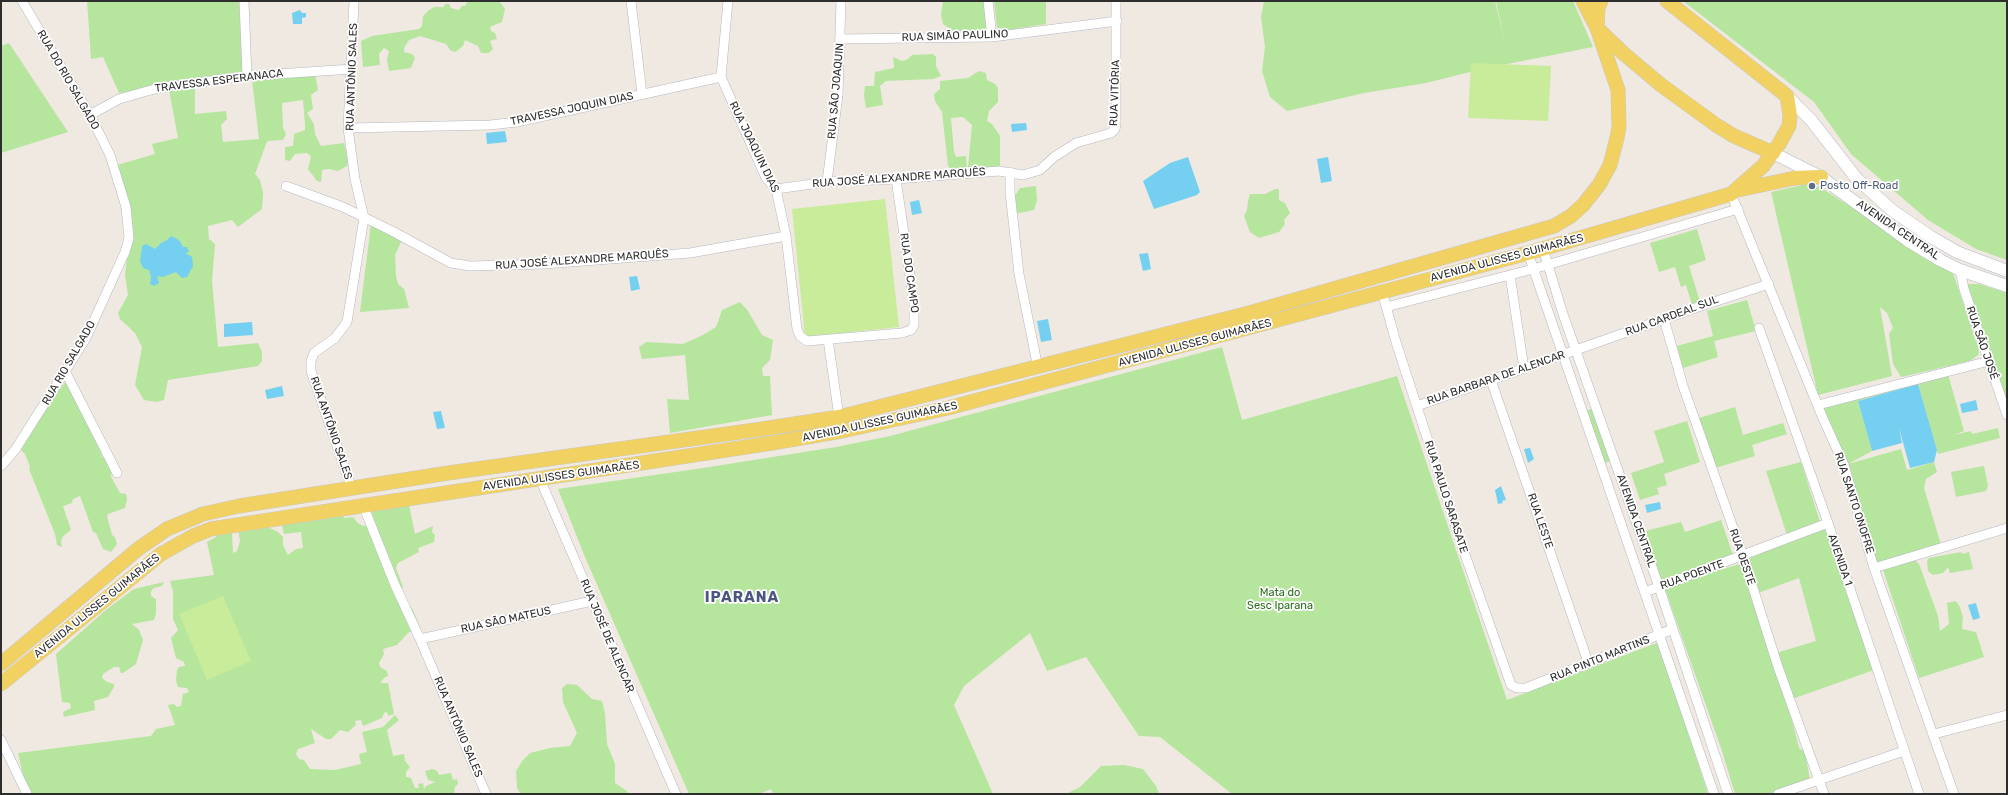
<!DOCTYPE html>
<html>
<head>
<meta charset="utf-8">
<style>
  body { margin:0 }
  #map { position:relative; width:2008px; height:795px; overflow:hidden; background:#efe9e1; font-family:Rubik,sans-serif }
  canvas { display:block }
  .frame { position:absolute; inset:0; border:2px solid #2e2e2e; pointer-events:none }
</style>
</head>
<body>
<div id="map">
<canvas width="2008" height="795"></canvas>
<div class="frame"></div>
</div>
<script>
const ctx = document.querySelector('canvas').getContext('2d');
ctx.lineJoin = 'round';
function paint(path, color) { ctx.fillStyle = color; ctx.fill(path, 'evenodd'); }
const shape = rows => new Path2D(rows.map(r => 'M' + r).join(''));
function trace(path, color, width, dash) { ctx.strokeStyle = color; ctx.lineWidth = width; ctx.lineCap = dash ? 'butt' : 'round'; ctx.setLineDash(dash || []); ctx.stroke(path); }
function label(font, color, halo, rows, align = 'center') {
  ctx.font = font + ' Rubik,sans-serif'; ctx.lineWidth = 3.5; ctx.setLineDash([]); ctx.textBaseline = 'middle'; ctx.strokeStyle = halo; ctx.fillStyle = color; for (const [text, x, y, turn = 0] of rows) {
    ctx.save(); ctx.translate(x, y); ctx.rotate((+turn || 0) * Math.PI / 180); ctx.textAlign = isNaN(turn) ? turn : align; if (halo) ctx.strokeText(text, 0, 0); ctx.fillText(text, 0, 0); ctx.restore();
  }
}
paint(shape([
  [87,1,239,1,243,71,119,93,103,57,91,59],
  [468,1,500,2,505,9,502,22,490,27,491,31,495,33,497,39,490,41,493,49,489,53,481,53,478,46,465,40,463,46,455,52,450,50,446,44,420,36,409,40,404,48,404,52,412,54,415,58,411,68,389,71,387,60,389,51,384,48,379,54,380,65,363,67,361,41,372,36,419,29,422,26,423,16,429,10,434,7,444,7,445,4,449,4,451,8,459,10,462,6,465,6],
  [943,1,985,1,986,31,953,31,943,24,941,14],
  [994,1,1046,1,1046,24,1002,31,997,28],
  [1264,1,1495,1,1505,43,1496,1,1573,1,1593,47,1482,69,1426,83,1364,93,1287,111,1270,97,1262,71,1265,47,1261,17],
  [1683,1,2007,1,2007,260,1976,249,1928,220,1851,154,1814,102],
  [9,43,68,132,1,153,1,46],
  [933,54,936,57,936,66,941,76,933,79,886,81,880,86,883,105,866,108,864,96,865,86,874,86,875,72,894,68,893,57,902,61,908,59,912,55],
  [979,71,986,73,987,80,995,84,998,88,998,102,989,111,987,121,992,124,1000,136,1000,169,968,167,972,125,963,117,951,118,954,152,956,157,966,156,967,169,951,169,948,166,942,112,935,101,934,94,940,89,940,81,968,78],
  [315,74,318,90,311,95,313,109,307,113,314,124,315,134,321,146,344,143,348,161,347,166,338,171,329,169,322,170,321,182,317,181,308,169,311,156,307,153,295,154,290,161,285,160,285,147,293,146,294,134,305,130,305,125,303,100,282,103,283,128,286,134,283,140,268,141,266,144,255,174,260,180,263,193,262,209,238,227,232,220,208,226,209,239,215,244,212,281,218,347,258,343,262,352,262,361,258,366,168,380,164,400,156,402,144,400,135,385,142,347,135,333,120,319,118,313,128,295,125,275,128,249,117,165,155,154,152,144,178,138,169,90,195,86,195,114,226,111,227,119,221,125,223,142,259,139,252,80],
  [1807,184,1820,187,1953,273,1979,350,1978,355,1970,361,1901,377,1893,364,1889,334,1893,328,1887,313,1880,307,1892,376,1818,395,1771,192],
  [1036,186,1037,200,1034,210,1014,214,1011,202,1020,188],
  [1275,189,1279,189,1279,200,1285,203,1290,213,1284,220,1285,224,1279,232,1259,238,1250,232,1244,216,1247,210,1248,201,1250,194,1265,194],
  [371,224,403,238,395,255,396,276,398,284,404,289,409,308,360,312],
  [1697,229,1706,260,1689,266,1700,302,1692,305,1686,285,1681,287,1675,267,1659,272,1650,243],
  [1967,284,1979,284,2007,293,2007,414],
  [1747,300,1756,331,1714,341,1718,357,1683,368,1677,346,1713,336,1707,311],
  [740,302,748,311,762,335,773,340,770,360,762,368,763,376,770,376,772,415,670,433,667,399,689,400,685,355,642,359,639,347,646,342,683,344,701,336,716,327,722,310],
  [1222,347,1242,420,1397,376,1507,700,1659,642,1708,794,1232,794,1160,737,1139,736,1086,657,1047,671,1030,633,964,686,954,705,993,794,773,794,771,789,759,794,689,794,585,557,558,489,703,468,836,447,890,436],
  [1946,367,1964,431,1954,435,1971,431,1972,434,1998,428,2000,438,1938,454,1918,384,1858,401,1872,451,1848,464,1901,449,1907,470,1934,462,1937,472,1926,479,1924,488,1942,548,1874,568,1820,402],
  [67,380,99,442,102,457,106,458,108,467,112,471,111,476,115,484,120,493,126,494,127,499,125,508,108,514,107,516,112,535,115,537,117,544,111,552,103,549,96,533,93,532,80,496,73,499,72,503,63,506,71,530,63,536,61,541,62,547,57,545,55,534,29,469,30,468,29,464,25,454,20,449,49,403],
  [1735,407,1743,435,1783,423,1787,434,1752,445,1755,456,1715,468,1699,418],
  [1595,408,1613,460,1603,464,1585,411],
  [1687,421,1700,462,1664,474,1667,485,1657,488,1659,494,1640,500,1631,473,1664,462,1654,431],
  [1801,462,1821,525,1788,538,1766,471],
  [1984,466,1988,486,1986,491,1956,497,1951,472],
  [408,500,415,534,433,526,432,532,435,535,434,542,418,548,419,552,398,563,396,568,403,587,400,592,413,610,420,627,408,633,397,645,383,649,384,654,379,663,380,667,387,671,388,676,385,677,380,683,388,683,394,714,388,716,387,712,384,713,382,718,363,726,361,720,355,721,356,725,348,732,340,730,331,739,326,739,311,729,315,743,298,749,296,754,299,759,304,760,310,769,335,770,361,764,359,754,367,752,362,732,383,727,395,715,399,720,387,730,393,756,404,754,405,761,410,767,406,772,406,777,411,778,415,788,419,788,418,784,423,783,424,789,426,786,435,782,428,780,425,771,433,769,437,771,439,775,451,773,453,780,457,779,458,784,455,787,454,794,30,794,26,788,18,753,151,736,156,729,175,725,168,705,174,704,177,707,181,706,183,694,189,692,187,688,178,687,176,681,177,670,179,667,185,666,184,662,176,658,171,638,178,630,173,619,173,591,170,581,214,575,207,542,216,537,218,532,227,530,232,534,233,553,237,551,240,541,238,529,270,528,278,532,283,537,283,545,288,555,296,549,303,548,301,532,284,534,282,525,342,514,344,518,353,517,358,523,363,526,367,525,377,528,371,513,377,508],
  [1721,520,1733,555,1662,581,1645,531,1681,522,1685,532],
  [1827,527,1874,670,1792,699,1776,653,1816,641,1799,578,1758,593,1747,559],
  [1961,552,1963,554,1969,552,1973,569,1950,573,1948,567,1943,573,1933,575,1928,571,1927,561,1929,558],
  [1915,560,1919,564,1938,616,1940,631,1949,624,1947,603,1956,601,1960,607,1963,617,1962,629,1976,632,1984,657,1919,678,1883,570],
  [1740,564,1793,724,1799,748,1805,752,1810,780,1769,794,1735,794,1722,751,1665,589,1701,575],
  [164,582,162,586,154,588,151,591,151,596,156,599,156,613,154,620,132,624,139,630,143,640,136,664,123,673,121,673,119,667,114,667,103,674,102,678,107,682,114,684,114,687,108,697,94,701,95,710,64,717,63,712,71,708,70,703,62,702,56,654,107,609,134,589],
  [567,684,577,685,592,699,602,701,605,713,607,744,615,764,615,783,627,791,628,794,521,794,517,788,516,771,523,760,530,753,550,748,570,746,577,733,563,702,562,688],
  [1124,765,1143,769,1156,786,1159,794,1066,794,1080,787,1101,766]
]), '#b6e59e');
paint(shape([
  [1471,63,1551,66,1548,121,1468,118],
  [885,199,899,327,805,337,792,209],
  [223,596,251,661,207,680,179,614]
]), '#c9ec9a');
paint(shape([
  [300,10,302,13,306,13,306,17,302,18,302,24,293,24,292,13],
  [1026,123,1027,130,1012,132,1011,124],
  [505,131,507,142,487,144,486,133],
  [1188,157,1200,192,1197,195,1154,209,1143,181,1170,163],
  [1328,157,1332,181,1321,183,1317,159],
  [919,200,922,213,912,215,910,202],
  [171,236,179,240,183,247,187,247,189,252,185,253,192,257,193,266,187,277,182,278,176,272,163,277,157,276,159,283,154,286,150,284,151,277,149,270,143,268,140,261,142,246,146,244,155,249,161,243,167,240],
  [1148,253,1151,269,1143,271,1139,254],
  [637,276,640,289,631,291,629,277],
  [1048,319,1052,340,1041,342,1037,321],
  [252,322,253,335,224,337,224,324],
  [1918,384,1937,450,1934,462,1910,468,1899,428,1902,443,1872,451,1858,401],
  [282,386,284,396,267,399,265,390],
  [1976,400,1978,410,1962,413,1960,404],
  [441,411,445,428,437,429,433,412],
  [1530,448,1534,459,1528,463,1524,449],
  [1501,486,1506,500,1502,501,1503,503,1498,504,1495,490],
  [1660,502,1661,509,1647,513,1645,505],
  [1976,603,1980,618,1973,620,1968,605]
]), '#75cff0');
const minor = shape([
  [244,1,247,76],
  [631,1,642,94],
  [728,1,721,77,766,178,776,189,786,236,797,329,800,336,807,341,902,333,911,330,914,325,914,303,896,179],
  [988,1,992,37],
  [840,39,992,37,1117,21],
  [90,115,119,99,158,88,247,76,352,69],
  [348,128,490,125,517,122,721,77],
  [1010,172,1010,192,1019,274,1038,368],
  [827,182,838,95,841,1],
  [286,186,343,207,392,231,451,263,470,266,544,264,690,253,786,236],
  [776,189,827,182,896,179,999,171,1023,175,1040,170,1054,157,1076,143,1111,133,1115,129,1116,125,1116,1],
  [1731,194,1822,416,1844,465,1874,568,1954,794],
  [1543,249,1563,314,1659,587,1728,794],
  [1528,253,1714,794],
  [1960,270,1964,289,2007,415],
  [1510,275,1524,369],
  [1382,292,1396,342,1463,549,1511,685,1517,688,1526,688,1673,629],
  [1386,307,1533,269,1738,209],
  [1664,319,1683,386,1743,556,1778,667,1824,794],
  [1759,328,1828,523,1919,794],
  [828,339,839,417],
  [65,371,117,473],
  [1491,380,1588,662],
  [1818,405,1989,361],
  [1417,406,1698,307,1769,284],
  [1,466,15,450,86,338,125,252,129,238,126,207,110,155,90,115,22,1],
  [540,479,676,794],
  [352,489,311,371,311,361,314,353,335,338,347,322,364,218,355,179,348,128,354,1],
  [363,505,395,585,420,639,486,794],
  [1874,568,2007,528],
  [1645,592,1828,523],
  [420,639,592,601],
  [1934,734,2007,715],
  [1,740,27,794],
  [1778,794,1904,751]
]);
const secondary = shape([
  [1787,96,1811,120,1857,179,1893,211,1931,237,1957,252,2007,271],
  [1773,153,1821,177,1907,240,1940,260,1960,270,2007,286]
]);
const primary = shape([
  [1583,1,1597,28,1623,53,1661,85,1716,125,1734,136,1773,153],
  [1738,190,1795,178,1821,177],
  [1,664,138,549,167,529,203,514,239,506,448,473,762,429,839,417,1249,313,1554,226,1571,216,1583,205,1599,185,1610,165,1617,138,1619,127,1618,90,1597,28,1598,8,1601,1],
  [1,684,161,554,193,536,211,529,772,443,842,431,948,408,1528,253,1731,194,1763,166,1779,144,1789,126,1790,116,1787,96,1667,1]
]);
trace(minor, '#b4b7c1', 10);
trace(secondary, '#b4b7c1', 13);
trace(primary, '#c9c9c9', 15);
trace(minor, '#fff', 9);
trace(secondary, '#fff', 12);
trace(primary, '#f2d163', 14);
for (const [x, y, r, color] of [
  [1812,186,4,"#5c6f8a"]
]) { const dot = new Path2D(); dot.arc(x, y, r, 0, 2 * Math.PI); ctx.fillStyle = color; ctx.fill(dot); trace(dot, '#fff', 1.5); }
label('11px', '#2e2e2e', '#fff', [
  ["RUA SIMÃO PAULINO",955,36,-2],
  ["RUA ANTÔNIO SALES",352,77,-88],
  ["RUA DO RIO SALGADO",68,80,60],
  ["TRAVESSA ESPERANACA",219,81,-7],
  ["RUA SÃO JOAQUIN",836,91,-85],
  ["RUA VITÓRIA",1115,93,-88],
  ["TRAVESSA JOQUIN DIAS",572,109,-12],
  ["RUA JOAQUIN DIAS",754,147,64],
  ["RUA JOSÉ ALEXANDRE MARQUÊS",899,178,-4],
  ["AVENIDA CENTRAL",1898,230,34],
  ["AVENIDA ULISSES GUIMARÃES",1507,258,-15],
  ["RUA JOSÉ ALEXANDRE MARQUÊS",582,260,-4],
  ["RUA DO CAMPO",909,273,82],
  ["RUA CARDEAL SUL",1672,316,-20],
  ["AVENIDA ULISSES GUIMARÃES",1195,343,-15],
  ["RUA SÃO JOSÉ",1982,343,71],
  ["RUA RIO SALGADO",69,363,-60],
  ["RUA BARBARA DE ALENCAR",1496,378,-19],
  ["AVENIDA ULISSES GUIMARÃES",880,422,-12],
  ["RUA ANTÔNIO SALES",331,428,71],
  ["AVENIDA ULISSES GUIMARÃES",561,476,-8],
  ["RUA PAULO SARASATE",1446,497,72],
  ["RUA SANTO ONOFRE",1854,503,72],
  ["RUA LESTE",1540,521,71],
  ["AVENIDA CENTRAL",1636,521,71],
  ["RUA OESTE",1742,557,71],
  ["AVENIDA 1",1840,560,71],
  ["RUA POENTE",1692,575,-20],
  ["AVENIDA ULISSES GUIMARÃES",97,606,-39],
  ["RUA SÃO MATEUS",506,620,-12],
  ["RUA JOSÉ DE ALENCAR",607,636,67],
  ["RUA PINTO MARTINS",1600,659,-22],
  ["RUA ANTÔNIO SALES",458,727,67]
]);
label('11px', '#4e5e75', '#fff', [
  ["Posto Off-Road",1820,186]
], 'left');
label('11px', '#2c6e1b', '#fff', [
  ["Mata do",1280,593],
  ["Sesc Iparana",1280,606]
]);
ctx.letterSpacing = '1px';
label('bold 15px', '#4d5680', '#fff', [
  ["IPARANA",742,598]
]);
ctx.letterSpacing = '0px';
</script>
</body>
</html>
